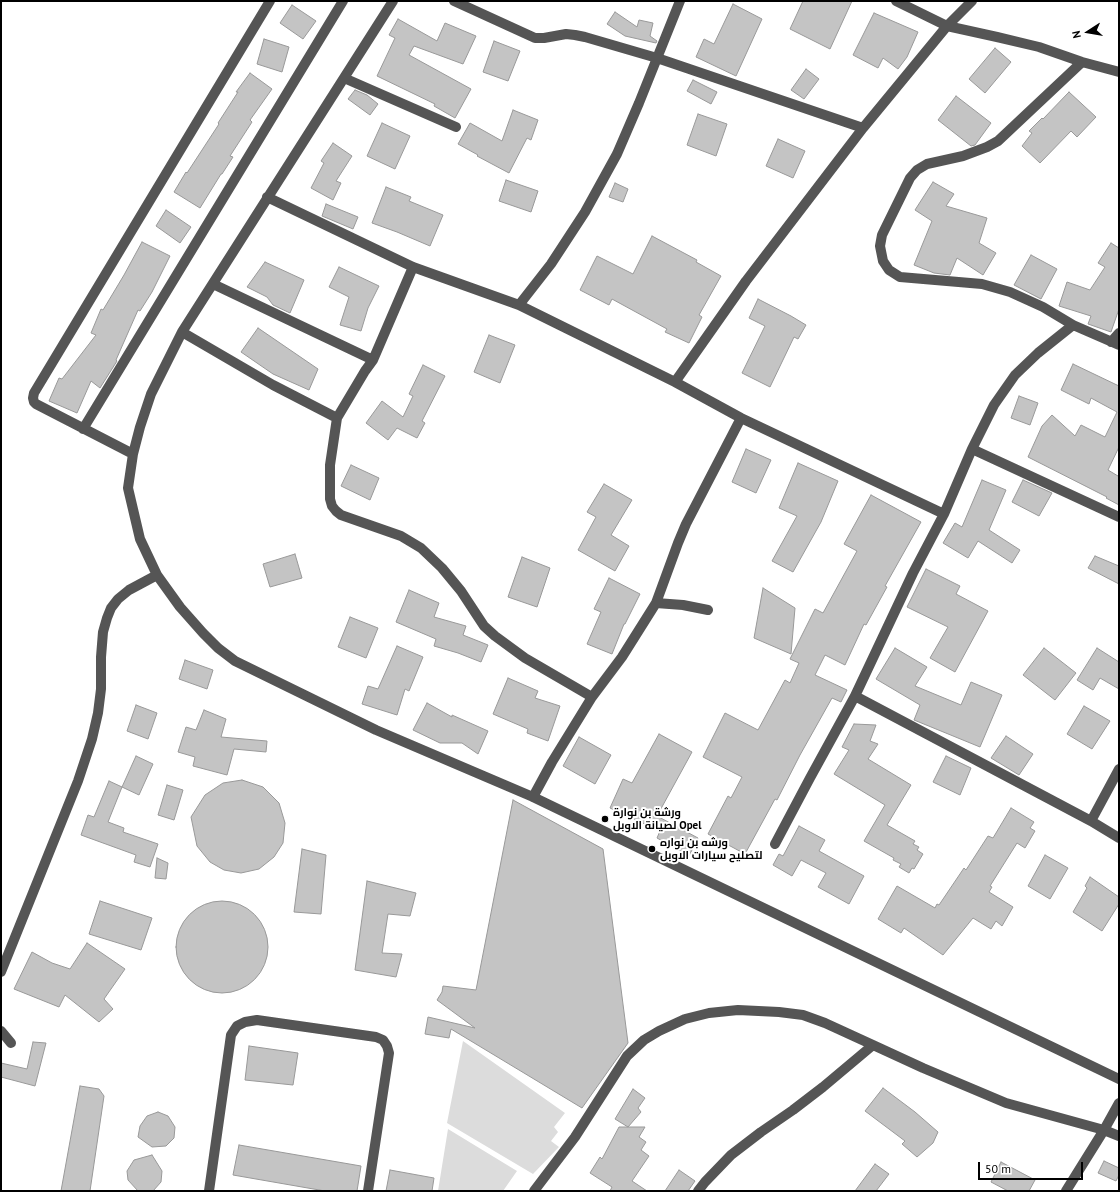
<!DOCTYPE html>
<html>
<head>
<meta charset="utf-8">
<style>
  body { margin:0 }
  #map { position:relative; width:1120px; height:1192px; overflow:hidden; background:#fff; font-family:"PT Sans",sans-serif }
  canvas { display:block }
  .frame { position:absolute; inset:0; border:2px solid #000; pointer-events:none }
  .north { position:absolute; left:1068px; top:12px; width:40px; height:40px; -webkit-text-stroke:3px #fff; paint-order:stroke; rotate:258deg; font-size:11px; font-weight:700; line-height:16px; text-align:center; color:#000 }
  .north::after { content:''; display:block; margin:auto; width:14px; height:18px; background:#000; clip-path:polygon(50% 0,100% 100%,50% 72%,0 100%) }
  .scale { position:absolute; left:978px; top:1162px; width:105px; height:18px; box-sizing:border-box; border:2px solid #000; border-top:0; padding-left:5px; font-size:12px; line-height:14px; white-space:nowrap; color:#000; -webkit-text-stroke:3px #fff; paint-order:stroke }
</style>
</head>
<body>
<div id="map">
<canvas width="1120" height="1192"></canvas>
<div class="frame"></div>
<div class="north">N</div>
<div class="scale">50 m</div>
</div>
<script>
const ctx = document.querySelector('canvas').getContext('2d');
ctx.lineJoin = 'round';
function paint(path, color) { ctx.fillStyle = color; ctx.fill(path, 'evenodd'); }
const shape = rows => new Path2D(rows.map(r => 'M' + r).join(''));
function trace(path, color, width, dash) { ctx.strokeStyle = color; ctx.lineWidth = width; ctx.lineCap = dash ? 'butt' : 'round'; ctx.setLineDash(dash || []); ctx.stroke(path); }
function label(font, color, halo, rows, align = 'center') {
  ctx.font = font + ' "PT Sans",Cairo,sans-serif'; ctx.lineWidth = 4; ctx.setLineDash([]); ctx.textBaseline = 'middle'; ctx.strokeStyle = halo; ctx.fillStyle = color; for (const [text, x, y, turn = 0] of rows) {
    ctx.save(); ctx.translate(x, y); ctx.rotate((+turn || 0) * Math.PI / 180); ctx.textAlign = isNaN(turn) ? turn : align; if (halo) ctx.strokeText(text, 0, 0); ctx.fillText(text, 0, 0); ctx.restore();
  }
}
paint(shape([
  [463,1041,565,1113,554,1127,558,1132,551,1141,559,1147,533,1174,447,1123],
  [448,1129,517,1171,503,1191,438,1191]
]), '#dcdcdc');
const building = shape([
  [803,1,852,1,830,49,790,29,803,1],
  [733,4,762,19,736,76,696,57,704,39,714,44,733,4],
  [292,5,316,21,303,39,280,23,292,5],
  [615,12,637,27,639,20,653,23,650,36,657,41,656,43,625,36,607,24,615,12],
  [874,13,918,32,907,57,898,69,883,58,878,68,853,55,874,13],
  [398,19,437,41,445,23,476,36,463,64,414,46,409,55,471,89,455,118,434,106,435,104,377,76,395,38,389,35,398,19],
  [264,39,289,47,282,72,257,64,264,39],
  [494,41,520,51,508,81,483,72,494,41],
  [995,48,1011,62,985,93,969,79,995,48],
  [806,69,819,79,804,99,791,90,806,69],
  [250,73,272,89,250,120,252,122,230,156,233,157,222,174,221,174,200,208,174,192,186,172,187,173,219,124,218,123,238,92,236,92,250,73],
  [693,80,717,92,711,104,687,91,693,80],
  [355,90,367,95,378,104,370,115,348,99,355,90],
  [1069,92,1096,117,1077,137,1071,131,1040,163,1022,146,1032,133,1029,131,1042,118,1043,119,1069,92],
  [956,96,991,123,975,145,971,146,938,120,956,96],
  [513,110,538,120,531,140,527,138,509,173,477,156,478,155,458,144,470,123,502,141,513,110],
  [698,114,727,124,716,156,687,145,698,114],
  [382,123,410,136,395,169,367,156,382,123],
  [778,139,805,151,793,178,766,166,778,139],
  [333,143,352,156,336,181,341,183,333,200,311,188,324,163,321,161,333,143],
  [506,180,538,191,531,212,499,201,506,180],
  [933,182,954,194,946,206,987,218,979,243,996,253,983,275,957,258,950,275,934,273,914,265,932,221,915,210,933,182],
  [615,183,628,189,623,202,609,197,615,183],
  [386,187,411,197,409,201,443,215,430,246,397,232,372,223,386,187],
  [326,204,358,217,353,229,322,216,326,204],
  [166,210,191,227,180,243,156,226,166,210],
  [652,236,697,260,696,262,721,276,699,315,702,317,689,343,665,332,667,329,612,299,609,305,580,290,597,256,633,274,652,236],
  [142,242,170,256,152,292,140,311,138,310,116,360,117,361,100,388,91,381,77,413,49,401,59,378,62,379,96,335,91,333,101,309,103,310,124,275,142,242],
  [1111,243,1119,248,1119,309,1111,332,1088,324,1091,316,1059,306,1067,282,1090,290,1105,267,1098,263,1111,243],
  [1031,255,1057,269,1041,299,1014,285,1031,255],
  [265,262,304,280,290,313,273,305,267,297,247,287,265,262],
  [339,267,379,286,368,308,361,331,340,325,349,297,329,287,339,267],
  [758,299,791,316,806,325,798,339,794,337,770,387,742,373,765,326,749,318,758,299],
  [258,328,318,369,309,390,273,374,241,352,258,328],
  [489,335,515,345,500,383,474,372,489,335],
  [1073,364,1119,386,1119,447,1108,470,1118,476,1119,474,1119,505,1106,498,1107,497,1028,457,1042,426,1052,415,1075,436,1081,425,1105,437,1117,412,1091,398,1089,404,1061,390,1073,364],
  [423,365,445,376,422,421,425,423,417,438,397,428,388,440,366,423,382,401,403,417,413,396,409,394,423,365],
  [1019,396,1038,403,1030,425,1011,418,1019,396],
  [746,449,771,460,756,493,732,482,746,449],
  [798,463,838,481,821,522,793,572,772,561,797,516,779,508,798,463],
  [351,465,379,478,370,500,341,486,351,465],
  [982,480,1006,490,989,530,1020,550,1012,563,978,541,968,558,943,543,955,523,962,527,982,480],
  [1023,480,1052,493,1039,516,1012,502,1023,480],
  [604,484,632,500,611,535,629,546,615,571,578,550,596,517,587,512,604,484],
  [871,495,921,522,885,586,887,587,866,625,864,624,845,665,825,655,815,675,847,690,841,702,832,698,800,755,777,800,775,799,745,854,708,834,728,796,731,798,742,777,703,757,725,713,758,730,785,680,790,683,799,663,790,659,815,609,823,613,857,551,844,544,871,495],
  [295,554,302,578,270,587,263,564,295,554],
  [1095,556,1119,566,1119,584,1088,568,1095,556],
  [522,557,550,568,537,607,508,597,522,557],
  [926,569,960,586,956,594,988,611,955,672,930,658,948,627,907,607,926,569],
  [609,578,640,594,625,624,624,624,612,654,587,644,601,612,594,609,609,578],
  [763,588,795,608,791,654,754,638,763,588],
  [409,590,439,603,434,617,466,626,463,635,488,645,481,662,458,653,434,646,436,639,396,622,409,590],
  [350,617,378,628,366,658,338,647,350,617],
  [397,646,423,657,409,691,405,689,397,715,362,704,368,686,378,689,397,646],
  [895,648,927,667,915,686,961,705,971,682,1002,695,980,747,914,720,920,705,876,679,895,648],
  [1044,648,1076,673,1055,700,1023,675,1044,648],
  [1097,648,1119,662,1119,689,1100,678,1093,690,1077,680,1097,648],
  [185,660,213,670,207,689,179,679,185,660],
  [508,678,538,691,535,698,560,706,548,741,527,733,528,729,493,714,508,678],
  [427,703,452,717,452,715,488,731,478,754,462,743,440,743,413,730,427,703],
  [136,705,157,713,148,739,127,731,136,705],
  [1084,706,1110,721,1092,749,1067,734,1084,706],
  [204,710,226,719,221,737,267,741,266,752,234,749,227,775,193,766,195,757,178,752,186,727,196,730,204,710],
  [854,724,876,725,870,741,878,744,868,759,911,785,887,825,915,841,913,844,919,847,917,850,923,854,914,869,912,868,909,873,899,867,901,864,893,860,894,858,864,841,885,805,834,774,849,750,842,747,854,724],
  [659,734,692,752,657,816,698,838,689,856,657,838,660,831,610,808,623,779,632,783,659,734],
  [1006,736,1033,754,1019,775,991,758,1006,736],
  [579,737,611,755,595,784,563,766,579,737],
  [136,756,153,764,139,795,122,787,136,756],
  [946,756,971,768,960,795,933,782,946,756],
  [242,780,263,787,279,803,285,823,283,843,274,857,259,869,241,873,224,870,210,862,197,846,191,817,205,795,223,783,242,780],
  [109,781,122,787,108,822,124,828,123,832,158,844,150,867,134,862,136,855,81,835,88,815,94,817,109,781],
  [167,785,183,790,174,820,158,815,167,785],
  [513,800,603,849,628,1043,582,1108,451,1029,449,1038,425,1034,428,1017,475,1028,437,1000,442,992,443,986,476,990,513,800],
  [1011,808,1034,822,1030,828,1035,831,1025,848,1017,843,990,886,992,887,989,892,1013,907,1002,926,996,921,991,929,973,918,943,955,904,928,901,933,878,919,897,886,935,908,937,904,939,905,964,868,966,870,988,836,993,838,1011,808],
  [799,826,825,840,819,851,864,876,849,904,818,887,826,873,801,860,792,876,773,865,779,854,783,856,799,826],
  [302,849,326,855,321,914,294,912,302,849],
  [1045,855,1068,868,1050,899,1028,886,1045,855],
  [157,858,168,863,166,879,155,878,157,858],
  [1090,877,1119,897,1119,904,1102,931,1073,912,1087,888,1085,886,1090,877],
  [367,881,416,893,410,916,388,914,382,953,402,954,396,977,355,970,367,881],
  [100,901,152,918,141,950,89,934,100,901],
  '176 947a46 46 0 1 1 92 0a46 46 0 1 1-92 0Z',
  [87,943,125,969,104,999,113,1009,99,1022,65,995,59,1007,14,989,32,952,52,963,70,969,87,943],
  [33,1042,46,1043,35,1086,1,1077,1,1063,27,1069,33,1042],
  [249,1046,298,1053,293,1085,245,1080,249,1046],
  [80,1086,99,1089,104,1096,90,1191,61,1191,80,1086],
  [883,1088,915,1112,938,1132,933,1143,917,1157,902,1144,905,1141,865,1111,883,1088],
  [633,1089,645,1098,638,1108,641,1112,628,1127,645,1127,639,1137,646,1142,641,1150,649,1156,632,1181,647,1191,610,1191,612,1187,590,1173,600,1157,602,1159,619,1127,628,1127,615,1119,633,1089],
  [158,1112,168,1116,175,1127,174,1138,166,1146,152,1147,138,1137,140,1126,147,1116,158,1112],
  [239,1145,361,1166,357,1191,325,1191,233,1175,239,1145],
  [152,1155,162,1171,161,1182,153,1191,138,1191,128,1180,127,1171,134,1160,152,1155],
  [1104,1161,1119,1168,1119,1175,1116,1181,1098,1173,1104,1161],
  [1001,1162,1035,1180,1029,1191,1008,1191,991,1182,1001,1162],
  [875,1164,889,1174,876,1191,855,1191,875,1164],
  [390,1170,434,1178,432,1191,386,1191,390,1170],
  [679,1170,695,1181,688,1191,665,1191,679,1170]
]);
paint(building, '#c4c4c4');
trace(building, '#999', 1);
trace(shape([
  [393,1,182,332,151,394,140,427,133,454,128,488,140,539,157,575,180,607,203,633,218,648,235,661,376,730,533,797,1119,1079],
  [454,1,535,38,544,38,566,34,575,35,585,37,657,58,863,128],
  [896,1,947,26,997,37,1039,47,1082,62,1119,72],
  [1082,62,998,141,987,147,963,156,927,164,917,170,910,178,882,235,880,246,883,261,889,270,900,277,982,284,1010,292,1043,307,1073,325,1119,345],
  [344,78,456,127],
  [267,197,413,267,519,305,675,382,741,418,944,514],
  [413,267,373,360,365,371,337,418,330,465,330,499,332,506,336,511,341,515,401,536,421,548,442,568,461,591,484,626,495,636,525,658,592,697],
  [213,284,373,360],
  [519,305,551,264,585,212,617,154,639,103,680,1],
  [182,332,273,385,337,418],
  [1111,342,1119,333],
  [675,382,746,281,863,128,947,26,972,1],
  [83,429,343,1],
  [972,449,1119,517],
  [133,454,36,404,34,402,33,398,34,393,270,1],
  [656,603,683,605,708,610],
  [855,696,1091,821,1119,838],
  [533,797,552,762,592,697,622,657,656,603,678,543,686,524,741,418],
  [1091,821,1119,769],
  [775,844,810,778,855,696,913,573,944,514,972,449,994,405,1015,375,1038,353,1073,325],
  [1,972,78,781,92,739,98,713,101,689,101,657,103,632,107,618,111,608,118,599,129,590,157,575],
  [1,1031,11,1043],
  [209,1191,231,1035,237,1026,245,1022,257,1020,376,1037,383,1040,387,1046,389,1053,368,1191],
  [534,1191,575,1137,627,1056,644,1040,659,1031,685,1019,709,1013,738,1010,779,1012,803,1015,825,1023,873,1045],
  [698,1191,705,1182,731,1155,761,1132,793,1110,823,1087,873,1045,923,1068,1006,1103,1104,1130,1119,1136],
  [1066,1191,1104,1130,1119,1103]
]), '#555', 10);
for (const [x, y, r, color] of [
  [605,819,4,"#000"],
  [652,849,4,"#000"]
]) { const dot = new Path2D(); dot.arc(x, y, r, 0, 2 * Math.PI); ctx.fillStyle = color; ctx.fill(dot); trace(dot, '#fff', 1.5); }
label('bold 11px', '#000', '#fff', [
  ["ورشة بن نوارة",613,813],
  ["لصيانة الاوبل Opel",613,826],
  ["ورشه بن نواره",660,843],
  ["لتصليح سيارات الاوبل",660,856]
], 'left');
</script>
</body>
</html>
